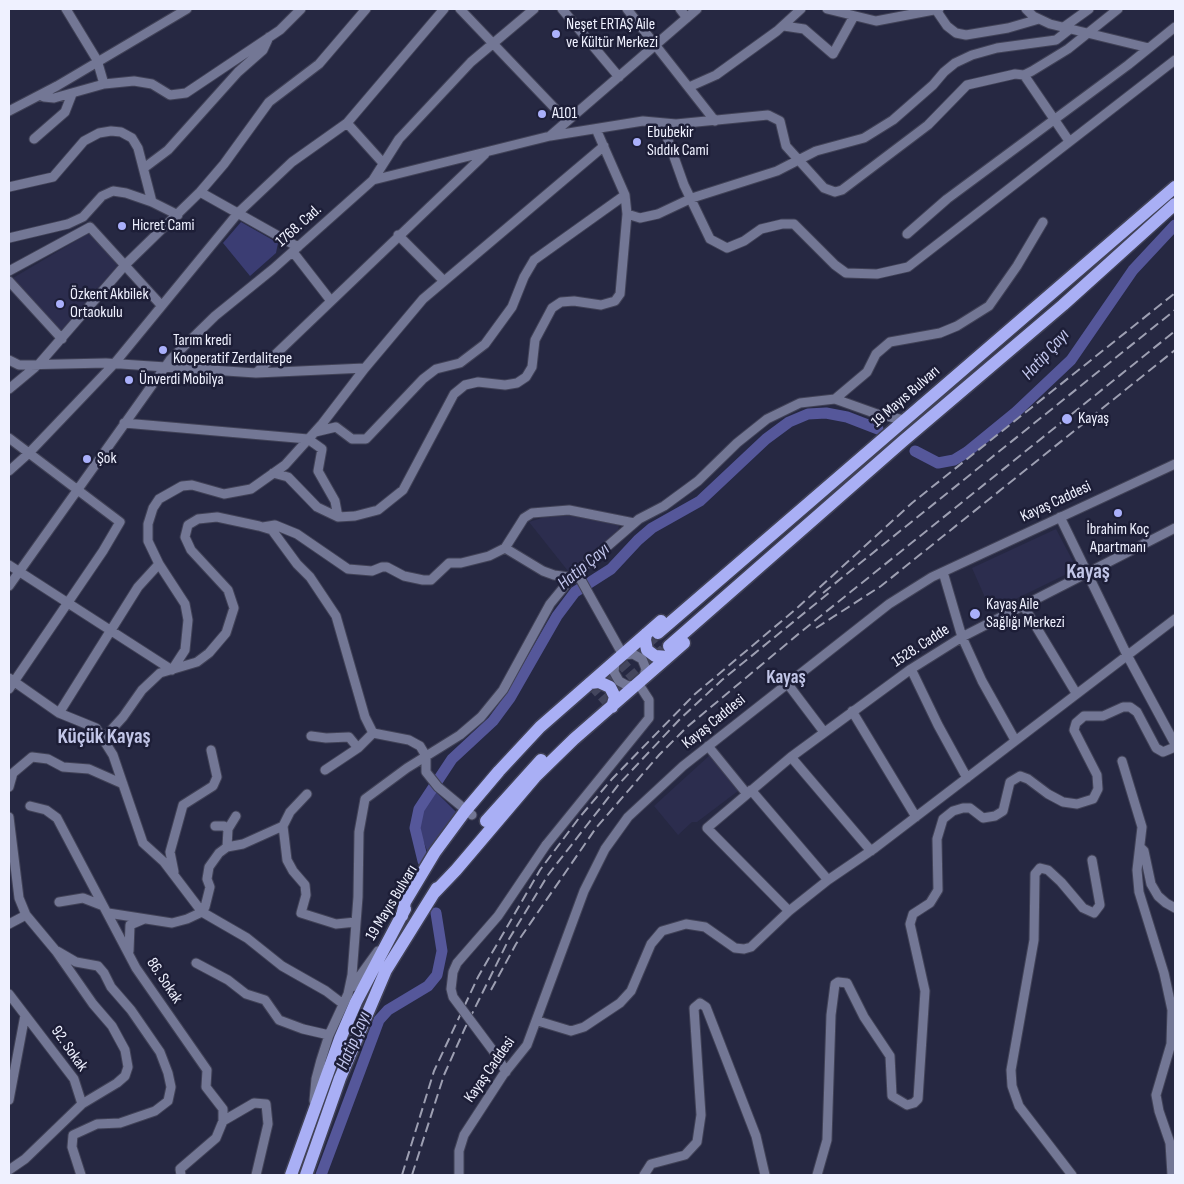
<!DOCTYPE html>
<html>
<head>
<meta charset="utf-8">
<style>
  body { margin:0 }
  #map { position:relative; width:1184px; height:1184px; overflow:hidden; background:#262842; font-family:"Sofia Sans Condensed",sans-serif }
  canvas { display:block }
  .frame { position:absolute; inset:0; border:10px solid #eff1ff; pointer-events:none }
</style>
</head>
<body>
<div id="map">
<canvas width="1184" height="1184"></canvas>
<div class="frame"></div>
</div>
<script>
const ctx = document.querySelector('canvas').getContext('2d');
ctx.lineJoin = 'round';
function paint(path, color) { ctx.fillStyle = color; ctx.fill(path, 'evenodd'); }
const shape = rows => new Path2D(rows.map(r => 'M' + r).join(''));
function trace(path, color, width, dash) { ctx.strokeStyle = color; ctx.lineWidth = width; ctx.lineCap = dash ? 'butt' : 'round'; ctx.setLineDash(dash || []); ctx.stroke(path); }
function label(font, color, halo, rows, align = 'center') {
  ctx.font = font + ' "Sofia Sans Condensed",sans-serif'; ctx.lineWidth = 5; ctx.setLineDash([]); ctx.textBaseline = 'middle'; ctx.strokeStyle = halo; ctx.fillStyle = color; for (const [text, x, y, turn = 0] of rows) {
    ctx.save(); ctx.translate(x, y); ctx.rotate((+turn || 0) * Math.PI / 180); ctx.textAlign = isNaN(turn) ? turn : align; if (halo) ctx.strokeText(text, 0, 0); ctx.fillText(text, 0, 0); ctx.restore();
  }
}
paint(shape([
  [89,233,120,264,61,331,13,278],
  [554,514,581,517,619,525,618,530,578,566,568,571,529,522],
  [1056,529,1077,569,991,611,972,568],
  [710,755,738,791,697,822,692,822,678,835,654,806]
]), '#2c2d4e');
paint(shape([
  [241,222,278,243,276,253,250,276,223,243],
  [434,790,457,813,428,853,418,827,421,811]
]), '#3b3d73');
trace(shape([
  [915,451,938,463,954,460,967,452,1016,412,1071,360,1133,270,1175,225],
  [423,861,415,828,419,809,452,759,493,721,510,698,557,616,575,592,611,569,638,540,652,528,700,501,766,439,789,422,808,414,826,413,847,417,878,429],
  [321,1175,379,1020,388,1010,428,986,437,975,442,951,436,913]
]), '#55579a', 11);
trace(shape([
  [591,692,658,633],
  [602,704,664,650]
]), '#44465e', 12, [12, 6]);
const minor = shape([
  [66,9,97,60,104,84],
  [460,9,567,121],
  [562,9,619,77],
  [627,9,715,121],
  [680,9,687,18],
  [827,9,876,21,939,9],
  [1026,9,1033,16,1050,24,1149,48],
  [936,10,947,26,956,33,966,35,1008,28,1039,19],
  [784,26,804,29,833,54,854,16],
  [1064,27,1089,9],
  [1024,75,1069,141],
  [689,87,716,75,777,31,801,9],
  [40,95,44,97,54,98,104,84,134,81,152,84,170,95,186,93,280,30,301,9],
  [9,111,57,86,187,9],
  [347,123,383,163],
  [662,123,684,185,710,239,727,248,744,241,761,229,782,224,794,224,835,265,846,273,877,274,908,267,1175,60],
  [550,136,643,121,676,124,768,115,780,121,786,146,824,188,835,192,842,190,928,125,967,85,1015,74,1024,75,1032,71,1068,49,1118,9],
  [34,139,65,112,72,94],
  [144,168,168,150,238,72,263,50,269,37],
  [373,180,399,139,471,62,534,9],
  [9,187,53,177,84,141,99,133,111,131,121,132,132,138,138,148,152,202],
  [200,192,298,247],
  [627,214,640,218,658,214,692,198,777,171,816,151,864,138,893,120,933,85,944,72,955,63,972,55,997,48,1056,40,1070,29],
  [907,234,947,199,1128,65,1175,27],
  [398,235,444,281],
  [9,238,68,224,83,217,102,196,113,191,126,193,152,202,178,215],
  [293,252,331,301],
  [9,271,90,227,161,305],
  [9,281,62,339],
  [9,360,19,365,106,363,256,373,365,368,423,299,604,146],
  [256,373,485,154],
  [9,389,39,364,126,264,200,192,224,164,269,102,319,64,366,9],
  [835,399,867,372,876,354,890,342,940,333,957,326,989,306,1017,266,1043,222],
  [124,423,308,439,322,449,318,471,335,501,338,517],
  [315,432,336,427,352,439,366,439,423,379,436,369,460,363,485,344,512,307,524,277,534,260,625,195],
  [9,438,120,522,103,551,9,689],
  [9,471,29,453,114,364,238,213,292,162,347,123,444,9],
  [273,473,288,477,317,507,338,517,355,516,378,510,403,490,454,394,465,385,478,382,505,385,517,383,526,377,532,367,535,340,552,308,561,302,574,301,601,305,615,301,620,294,627,214,625,195,596,129],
  [1060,517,1127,655,1175,744],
  [263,527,275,525,297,534,348,569,372,571,382,567,387,567,404,576,423,580,431,580,449,563,461,563,489,556,505,548,524,518,532,513,569,510,634,523],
  [505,548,543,571,554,575,576,578],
  [9,565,172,670,185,650,188,620,185,604,159,564,148,541,148,524,153,508,159,499,182,486,192,485,224,494,251,489,285,465,322,424,365,368],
  [581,569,581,580,623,655,633,654,642,659,646,669,643,679],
  [943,572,962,637,982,681,1015,740],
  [9,586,170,360,215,316,273,269,373,180,550,136,697,9],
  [1023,605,1076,693],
  [615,662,614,672,619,681,628,686,636,685],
  [911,669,938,725,967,778],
  [9,678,59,713,96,728,113,755,143,843,164,862,202,912,247,938,282,966,326,991,343,1004],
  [787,683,824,732],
  [852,711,916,817],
  [59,713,138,587,159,564],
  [311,736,326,738,349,737,358,748],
  [103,739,123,717,142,690,160,673,197,662,209,653,226,633,234,608,228,590,191,550,185,537,188,525,198,519,217,517,259,526,272,530,297,564,310,577,336,616,365,717,373,733,409,740,420,746,426,756,426,772,438,787,472,815],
  [708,746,747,794],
  [791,757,871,851],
  [1122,761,1142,827,1137,870,1139,892,1164,973,1172,1010,1171,1044,1156,1095,1159,1111,1170,1143,1172,1175],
  [325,770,358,748,373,733],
  [9,787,13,773,32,757,48,759,63,767,89,769,123,784],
  [751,790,828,880],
  [307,794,290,812,283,826,287,860,293,871,305,885,306,895,301,913,336,924,356,922],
  [30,806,46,810,57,818,136,968,207,1070,206,1087,223,1109,223,1121,216,1138,180,1169,181,1175],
  [9,817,19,898,26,915,56,951,93,1004,112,1026,125,1050,128,1067,125,1076,117,1083,82,1104,25,1159,9,1170],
  [215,826,224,826,228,829],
  [546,845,649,718,649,700,638,683],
  [227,847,228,829,236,816],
  [1140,847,1144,851,1151,884,1158,896,1166,903,1175,908],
  [174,872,170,852,183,805,213,786,217,777,211,750],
  [59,902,83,898,101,905],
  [789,911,707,828,791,757,911,669,962,637,1175,528],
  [108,913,172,923,187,919,202,912,205,907,210,887,207,879,209,867,219,853,227,847,243,844,283,826],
  [9,924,26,915],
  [57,951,76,962,98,966,104,973,111,987,131,1010,160,1052,168,1073,171,1087,168,1101,155,1111,120,1123,97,1124,73,1135,72,1147,81,1175],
  [129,951,130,925,144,919],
  [196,963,228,980,246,994,265,1000,279,1020,303,1029,329,1035],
  [352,987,378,951],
  [9,994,74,1079,82,1104],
  [538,1021,571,1031,584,1027,620,1003,631,991,651,944,662,931,686,924,705,927,735,948,744,949,751,947,789,911,828,880,875,848,1175,619],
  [497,1056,506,1072],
  [9,1100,25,1015],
  [314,1101,316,1079,321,1060,329,1035,348,994,352,975,358,897,359,832,365,799,407,768,460,735,481,717,503,690,550,604,573,576,639,519,664,506,698,481,737,443,767,419,800,403,835,399,877,414,904,420],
  [223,1121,254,1103,266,1104,268,1124,256,1175],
  [459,1175,459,1151,464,1135,503,1075,527,1045,584,891,605,849,628,817,683,766,889,604,932,577,1175,464],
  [644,1175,651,1164,685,1155,697,1142,701,1115,694,1008,700,1003,706,1007,756,1136,765,1175],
  [817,1175,827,1140,831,1015,835,984,838,982,847,983,864,1017,890,1056,892,1096,907,1105,914,1103,918,1099,925,991,910,924,913,914,930,903,938,890,937,839,943,819,953,811,963,808,970,808,983,818,995,816,1003,811,1010,782,1020,776,1028,779,1048,794,1063,802,1077,804,1093,799,1098,789,1097,775,1074,730,1076,723,1084,716,1103,716,1123,707,1130,707,1137,712,1156,748,1163,752,1175,747],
  [1072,1175,1019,1106,1012,1086,1011,1070,1034,940,1035,874,1040,868,1048,870,1061,882,1083,908,1094,913,1100,905,1092,860]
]);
const highway = shape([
  [658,633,1175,187],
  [646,634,645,640,647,650,655,656,668,657],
  [669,646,903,441,1063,305,1175,204],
  [590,683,599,682,610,687,615,697,612,707],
  [486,821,541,760],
  [434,893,456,870,535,777,574,739,684,643],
  [402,916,405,902,435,852,466,810,499,771,540,727,661,621],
  [291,1175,340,1039,356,1002,405,909],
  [306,1175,340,1078,386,970,437,888]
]);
trace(minor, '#414257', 11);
trace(highway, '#414257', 15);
trace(minor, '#737795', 9);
trace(highway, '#a9aff5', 12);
trace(shape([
  [823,593,1175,310],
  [816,628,881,586,1175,350],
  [491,990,516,944,596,828,659,755,687,727,802,631,1175,331],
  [402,1175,434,1071,478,977,540,870,579,818,612,779,695,694,796,609,912,503,1175,293],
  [412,1175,444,1075,465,1028,509,939,548,875,619,784,680,719,722,680,830,592]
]), '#9d9fb2', 2, [10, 5]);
const minorBridge = shape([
  [497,1056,453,997,451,989,453,972,457,963,498,916,546,845]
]);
trace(minorBridge, '#414257', 11, []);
trace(minorBridge, '#737795', 9);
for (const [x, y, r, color] of [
  [556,34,5,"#aab0fb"],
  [542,114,5,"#aab0fb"],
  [637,142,5,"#aab0fb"],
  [122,226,5,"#aab0fb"],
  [60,304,5,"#aab0fb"],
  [163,350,5,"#aab0fb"],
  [129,380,5,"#aab0fb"],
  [1067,419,6,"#aab0fb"],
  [87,459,5,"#aab0fb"],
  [1118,513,5,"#aab0fb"],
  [975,614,6,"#aab0fb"]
]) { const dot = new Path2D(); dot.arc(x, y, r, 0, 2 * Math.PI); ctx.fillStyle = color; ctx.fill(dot); trace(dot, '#1d1e37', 2); }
label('16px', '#eff1ff', '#1d1e37', [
  ["Neşet ERTAŞ Aile",566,25],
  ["ve Kültür Merkezi",566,43],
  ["A101",552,114],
  ["Ebubekir",647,133],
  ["Sıddık Cami",647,151],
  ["Hicret Cami",132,226],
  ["Özkent Akbilek",70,295],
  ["Ortaokulu",70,313],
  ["Tarım kredi",173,341],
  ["Kooperatif Zerdalitepe",173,359],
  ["Ünverdi Mobilya",139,380],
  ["Kayaş",1078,419],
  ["Şok",97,459],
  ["İbrahim Koç",1118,530,"center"],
  ["Apartmanı",1118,548,"center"],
  ["Kayaş Aile",986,605],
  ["Sağlığı Merkezi",986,623]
], 'left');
label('16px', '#eff1ff', '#1d1e37', [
  ["1768. Cad.",299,226,-42],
  ["19 Mayıs Bulvarı",906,397,-41],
  ["Kayaş Caddesi",1056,502,-25],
  ["1528. Cadde",921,646,-33],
  ["Kayaş Caddesi",714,722,-39],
  ["19 Mayıs Bulvarı",392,903,-59],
  ["86. Sokak",164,981,56],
  ["92. Sokak",69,1049,55],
  ["Kayaş Caddesi",490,1070,-55]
]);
label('italic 18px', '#c3c7ee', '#1d1e37', [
  ["Hatip Çayı",1046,355,-48],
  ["Hatip Çayı",584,567,-40],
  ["Hatip Çayı",354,1041,-67]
]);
label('bold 19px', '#c2c6e8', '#1d1e37', [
  ["Kayaş",786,678]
]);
label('bold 21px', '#c2c6e8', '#1d1e37', [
  ["Kayaş",1088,573],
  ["Küçük Kayaş",104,738]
]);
</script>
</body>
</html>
